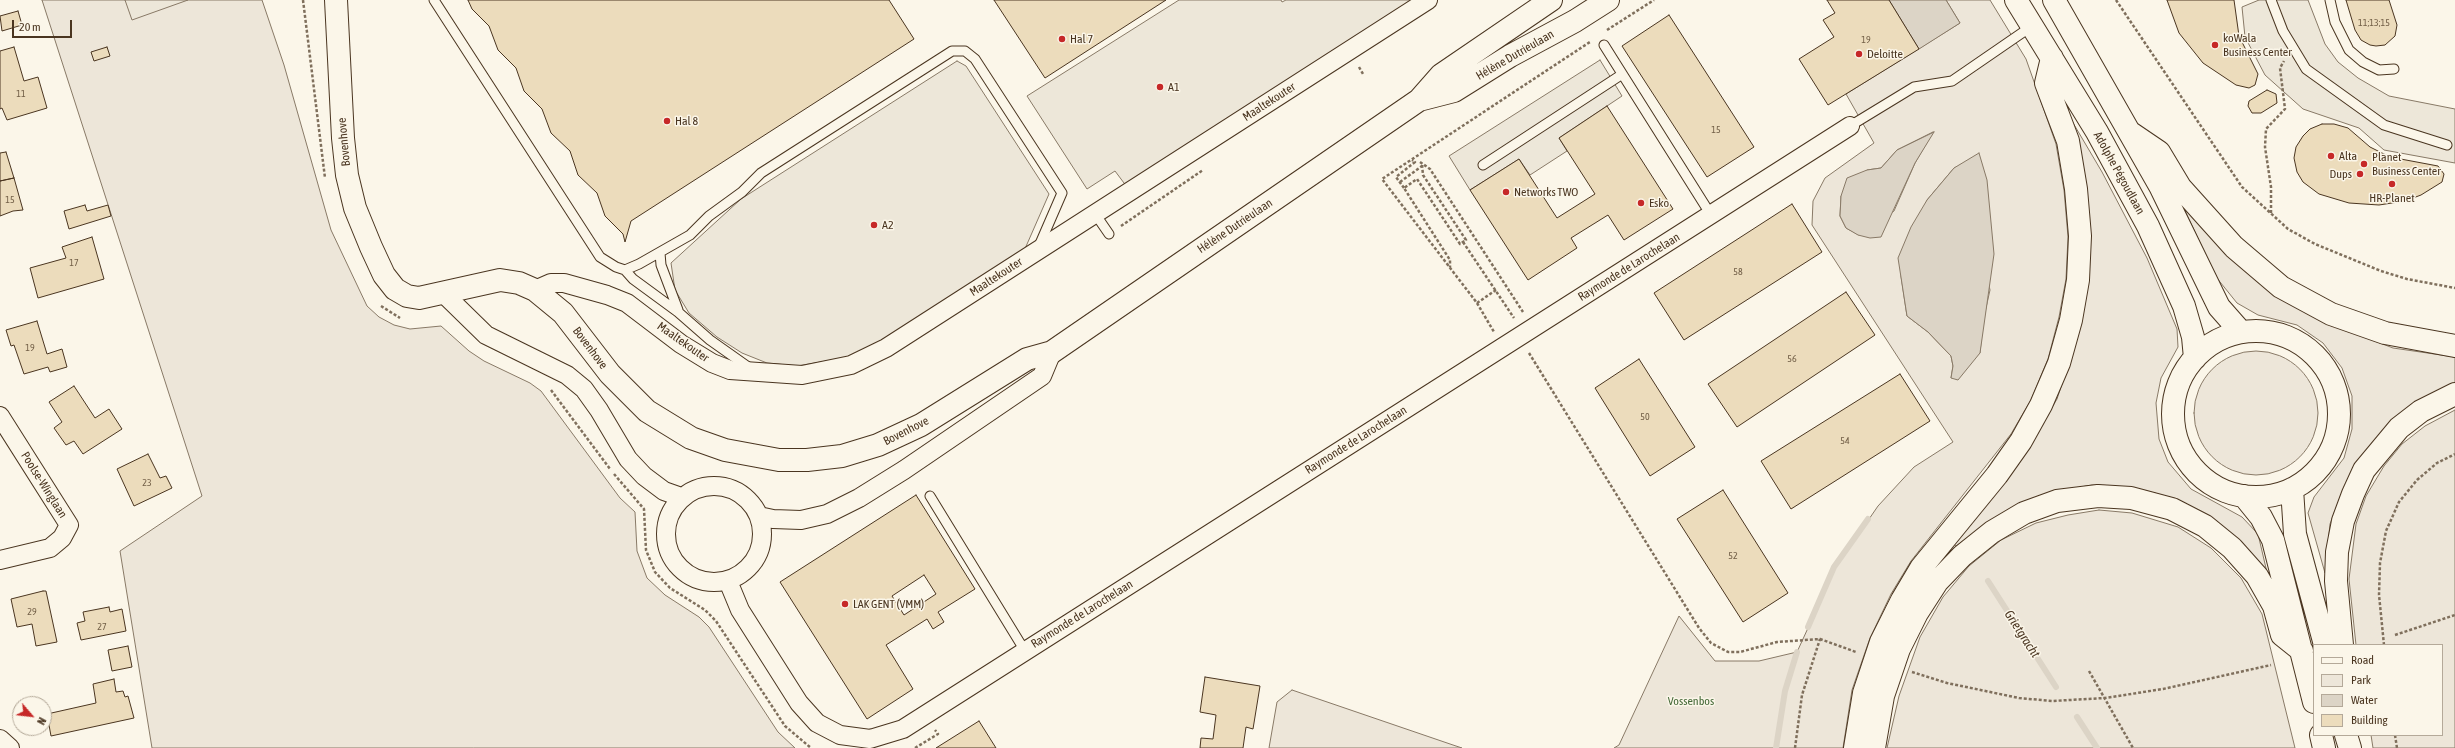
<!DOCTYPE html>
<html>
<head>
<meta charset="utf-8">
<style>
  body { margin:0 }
  #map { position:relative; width:2455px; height:748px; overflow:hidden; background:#fbf6e9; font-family:"Asap Condensed",sans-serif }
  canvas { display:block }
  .legend { position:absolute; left:2313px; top:644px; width:130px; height:92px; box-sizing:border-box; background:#fbf6e9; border:1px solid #b4a999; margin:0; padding:5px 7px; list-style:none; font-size:12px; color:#4a3520 }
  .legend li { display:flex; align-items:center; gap:8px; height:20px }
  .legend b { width:20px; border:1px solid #b4a999 }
  .north { position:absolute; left:12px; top:696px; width:40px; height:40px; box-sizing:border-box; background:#fbf6e9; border:1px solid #b4a999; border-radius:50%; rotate:118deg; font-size:11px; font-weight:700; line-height:16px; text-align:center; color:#4a3520 }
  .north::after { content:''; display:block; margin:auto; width:14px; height:18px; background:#c62828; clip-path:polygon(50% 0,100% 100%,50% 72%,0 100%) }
  .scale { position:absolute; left:12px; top:20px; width:60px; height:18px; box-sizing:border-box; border:2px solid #4a3520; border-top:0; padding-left:5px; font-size:12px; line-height:14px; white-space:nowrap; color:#4a3520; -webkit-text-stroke:3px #fbf6e9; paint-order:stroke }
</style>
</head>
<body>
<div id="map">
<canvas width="2455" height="748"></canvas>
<ul class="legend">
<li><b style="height:5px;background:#fbf6e9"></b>Road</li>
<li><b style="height:11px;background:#ede6d9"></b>Park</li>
<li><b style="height:11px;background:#dcd4c6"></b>Water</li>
<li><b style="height:11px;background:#ecdcbc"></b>Building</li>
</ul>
<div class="north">N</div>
<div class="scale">20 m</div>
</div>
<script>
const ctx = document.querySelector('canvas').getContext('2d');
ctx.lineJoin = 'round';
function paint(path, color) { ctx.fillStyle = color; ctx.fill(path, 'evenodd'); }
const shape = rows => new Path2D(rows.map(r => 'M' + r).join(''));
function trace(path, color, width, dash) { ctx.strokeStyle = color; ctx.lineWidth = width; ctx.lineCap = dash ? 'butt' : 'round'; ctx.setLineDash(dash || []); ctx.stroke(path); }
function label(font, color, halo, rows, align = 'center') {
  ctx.font = font + ' "Asap Condensed",sans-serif'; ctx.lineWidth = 3; ctx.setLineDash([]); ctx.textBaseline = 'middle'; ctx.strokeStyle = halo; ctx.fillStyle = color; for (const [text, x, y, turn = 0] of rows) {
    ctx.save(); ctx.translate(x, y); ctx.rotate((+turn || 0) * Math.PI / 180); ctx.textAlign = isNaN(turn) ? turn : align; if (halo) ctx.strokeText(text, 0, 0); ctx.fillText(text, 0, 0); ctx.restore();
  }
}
const green = shape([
  [42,0,262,0,284,65,331,230,367,306,379,317,394,325,410,329,441,326,469,351,484,361,530,383,541,391,620,498,635,512,637,551,647,578,665,595,699,617,709,627,778,732,795,748,152,748,120,551,202,496,42,0],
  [1946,0,1990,0,2026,59,2056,144,2064,190,2068,237,2066,279,2059,317,2048,359,2031,400,2011,434,1911,561,1891,594,1870,638,1852,690,1843,748,1614,748,1619,745,1679,616,1715,661,1759,661,1797,652,1836,567,1878,506,1914,467,1953,442,1812,225,1813,201,1825,178,1874,143,1846,94,1960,23,1946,0],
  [1933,132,1915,163,1894,211,1859,235,1846,228,1840,216,1841,196,1867,170,1881,168,1897,150,1933,132],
  [1961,165,1990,290,1983,321,1980,353,1951,378,1953,366,1951,356,1928,332,1907,316,1901,276,1927,200,1954,168,1961,165],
  [2066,111,2102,172,2147,258,2177,329,2178,347,2161,378,2156,403,2159,439,2168,462,2191,489,2242,517,2258,534,2269,581,2190,507,2155,493,2120,487,2092,485,2058,491,1988,523,1956,546,1952,543,2031,443,2057,399,2077,338,2066,111],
  [2180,200,2209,236,2235,262,2333,325,2393,348,2455,357,2455,386,2388,426,2364,453,2344,487,2330,524,2325,573,2308,513,2314,497,2344,458,2352,429,2352,396,2342,368,2323,343,2297,325,2258,315,2237,303,2216,277,2180,200],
  '2194 413a62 62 0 1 1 124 0a62 62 0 1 1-124 0Z',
  [2455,410,2455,748,2373,748,2371,735,2442,735,2442,645,2356,645,2349,579,2356,524,2366,496,2384,466,2402,444,2425,426,2455,410],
  [2099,510,2132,513,2178,527,2211,548,2241,578,2262,614,2295,748,1887,748,1899,696,1920,637,1943,597,1969,566,2001,540,2036,523,2068,515,2099,510],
  [1292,690,1453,745,1462,748,1269,748,1277,702,1292,690]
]);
paint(green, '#ede6d9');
trace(green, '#887966', 1);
const parking = shape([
  [125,0,188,0,132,20,125,0],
  [1179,0,1281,0,1282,2,1286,0,1415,0,1127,187,1115,171,1087,189,1027,96,1179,0],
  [2259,0,2308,0,2325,44,2338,62,2358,78,2389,96,2455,109,2455,163,2384,150,2359,128,2303,109,2265,75,2245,37,2242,7,2259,0],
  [1600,60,1622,96,1559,138,1567,151,1530,175,1519,159,1470,190,1449,156,1600,60],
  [957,61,966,66,1049,194,1024,251,856,356,797,366,767,363,742,353,717,337,689,313,675,290,671,263,741,199,957,61]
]);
paint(parking, '#ede7d9');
trace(parking, '#887966', 1);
const water = shape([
  [1889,0,1946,0,1960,23,1919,49,1889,0],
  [1934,132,1915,163,1881,237,1870,238,1858,235,1846,228,1840,216,1841,196,1847,178,1867,170,1881,168,1897,150,1934,132],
  [1979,153,1987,180,1994,254,1980,353,1958,380,1951,378,1953,366,1951,356,1928,332,1907,316,1898,258,1911,227,1927,200,1954,168,1979,153]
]);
paint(water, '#dcd4c6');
trace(water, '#887966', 1);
trace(shape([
  [1988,581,2056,687],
  [1808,627,1834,567,1868,519],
  [2077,717,2097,748],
  [1776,748,1785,691,1797,652]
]), '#dcd4c6', 6);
const building = shape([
  [468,0,889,0,914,39,631,221,625,242,623,234,605,216,597,193,578,175,570,151,551,133,542,109,524,91,516,68,498,50,489,26,472,9,468,0],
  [994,0,1166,0,1045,78,994,0],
  [1827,0,1889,0,1919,49,1828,105,1799,59,1834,37,1823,20,1835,13,1827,0],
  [2167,0,2234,0,2239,36,2258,74,2255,85,2249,88,2236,85,2203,63,2179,33,2167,0],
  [2346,0,2389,0,2397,25,2395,36,2385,45,2376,46,2370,45,2361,40,2355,30,2346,0],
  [18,11,22,25,2,31,0,16,18,11],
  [1669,15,1754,147,1707,177,1622,46,1669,15],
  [14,47,24,81,38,77,47,108,7,120,2,108,0,109,0,51,14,47],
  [107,47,110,56,94,61,91,52,107,47],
  [2267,90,2276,94,2277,103,2261,113,2252,113,2248,106,2249,101,2267,90],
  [1607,106,1673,209,1624,240,1608,215,1571,238,1577,248,1528,280,1470,190,1519,159,1557,218,1595,194,1559,138,1607,106],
  [2322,124,2334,124,2348,128,2370,147,2390,157,2438,166,2444,174,2442,182,2421,195,2405,201,2379,205,2349,203,2319,194,2303,182,2297,172,2294,158,2296,147,2303,136,2310,129,2322,124],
  [6,152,14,178,0,181,0,153,6,152],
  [14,178,23,210,13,211,0,216,0,181,14,178],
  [1792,204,1822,252,1684,340,1654,293,1792,204],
  [85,205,87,211,108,205,111,216,69,229,64,211,85,205],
  [92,237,104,279,38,298,30,268,66,258,62,247,92,237],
  [1846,292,1875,335,1737,427,1708,384,1846,292],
  [37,321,47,354,62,349,67,367,50,372,48,367,24,374,14,345,11,346,6,330,37,321],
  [1639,359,1695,447,1650,476,1595,388,1639,359],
  [1900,374,1930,421,1791,509,1761,461,1900,374],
  [74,386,95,418,109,409,122,429,83,454,74,441,66,445,54,428,62,422,49,402,74,386],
  [148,454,160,478,166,476,172,488,134,506,117,469,148,454],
  [1723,490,1788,593,1743,622,1677,519,1723,490],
  [916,495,975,589,938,612,944,622,933,629,927,619,886,645,913,689,867,719,780,582,916,495],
  [924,575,936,594,904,615,892,596,924,575],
  [43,591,46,591,57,642,36,646,32,624,17,627,11,599,43,591],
  [109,607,110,612,122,609,126,631,81,640,77,623,85,621,83,612,109,607],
  [128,646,132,667,112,671,108,650,128,646],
  [1205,677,1260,686,1253,729,1246,727,1243,748,1200,748,1201,738,1213,739,1216,715,1200,712,1205,677],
  [114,679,116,692,123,691,125,697,128,696,134,718,51,736,47,714,96,703,93,684,114,679],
  [979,721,996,748,936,748,979,721]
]);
paint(building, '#ecdcbc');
trace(building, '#4a3520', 1);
const service = shape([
  [434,0,600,257,616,267,625,270,639,264,690,235,709,216,742,192,761,173,952,51,965,51,975,59,1062,193,1039,246],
  [2271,0,2283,31,2306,69,2384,125,2447,145],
  [2330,0,2335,22,2349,50,2363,62,2379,70,2394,69],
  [1604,45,1711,215],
  [1850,126,1914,87,1952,81,2032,26],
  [1483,165,1621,75],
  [1098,218,1109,234],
  [660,253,661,265,678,310],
  [625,270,633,279,678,312,710,340,751,369],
  [930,496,1025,651]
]);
const minor = shape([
  [535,290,551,283,564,283,607,295,627,303,681,344,712,363,730,370,802,375,851,365,886,348,1428,0],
  [442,292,486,335,567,375,584,389,599,410,628,459,644,476,664,491,681,497],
  [0,416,69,525,62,538,50,548,0,560],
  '666 534a48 48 0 1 1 96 0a48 48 0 1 1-96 0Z',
  [759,516,773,519,801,520,827,514,859,498,904,470,1042,376,1052,352],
  [728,581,740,610,799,703,817,723,840,735,870,739,903,729,1850,126],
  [0,739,10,748]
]);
const tertiary = shape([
  [336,0,343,138,347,175,355,208,371,247,384,275,395,289,407,296,419,298,500,280,519,283,535,290,563,313,610,374,647,411,691,438,725,450,779,460,807,460,842,456,878,445,921,425,1027,359,1052,352,1419,100,1441,75,1551,0],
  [1419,100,1454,91,1510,56,1575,21,1608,0]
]);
const trunk = shape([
  [2016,0,2097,132,2148,226,2184,306,2193,337,2195,358],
  [2054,0,2160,186,2219,307,2241,332],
  [2131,133,2159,152,2180,187,2234,247,2281,287,2331,314,2385,333,2455,346],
  '2173 414a83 83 0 1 1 166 0a83 83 0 1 1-166 0Z',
  [2292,489,2295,534,2325,645],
  [2244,496,2261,517,2273,540,2314,702],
  [2342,645,2336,581,2337,552,2343,521,2353,494,2364,470,2399,428,2421,411,2455,394],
  [2321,735,2324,748],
  [2346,735,2350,748],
  [1855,748,1864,693,1881,642,1902,600,1921,568,1997,475,2021,441,2041,405,2059,363,2071,320,2078,280,2080,236,2076,189,2068,141,2046,83,2052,58],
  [1874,748,1883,696,1899,649,1917,613,1937,582,1962,556,1992,532,2024,513,2057,501,2098,496,2131,498,2172,509,2205,526,2232,548,2257,576,2274,606,2282,635,2302,651]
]);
trace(service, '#4a3520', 11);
trace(minor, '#4a3520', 20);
trace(tertiary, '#4a3520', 24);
trace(trunk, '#4a3520', 24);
trace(shape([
  [303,0,325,178],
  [2116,0,2242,187,2288,229,2315,244,2381,271,2407,279,2455,288],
  [1607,30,1654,0],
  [1359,67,1363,74],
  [1420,162,1430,169,1523,312],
  [1422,165,1423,175,1466,240,1460,244,1417,179,1404,188,1450,260,1450,267],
  [1400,182,1422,166],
  [1404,188,1396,177,1415,162,1412,160],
  [2271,213,2271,187,2265,147,2266,129,2285,109,2280,68,2284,61],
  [1121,226,1203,170],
  [1463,242,1514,318],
  [1496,290,1477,303,1382,179,1590,42],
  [1477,303,1494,332],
  [381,306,400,318],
  [1529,353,1699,628,1711,643,1728,652,1740,652,1777,642,1820,639,1856,652],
  [551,390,610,469],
  [614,474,644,509,646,550,655,572,670,588,705,610,716,621,785,726,811,748],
  [2395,635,2455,615],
  [2384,645,2379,595,2380,563,2386,531,2399,502,2417,480,2437,463,2455,454],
  [2089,671,2133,748],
  [1912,672,1947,683,2019,698,2052,701,2105,698,2163,689,2271,665],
  [2395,735,2397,748],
  [915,748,938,734,935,730],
  [1795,748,1802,695,1820,639]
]), '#7f6f5c', 2.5, [3, 2]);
trace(service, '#fbf6e9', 9);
trace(minor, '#fbf6e9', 18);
trace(tertiary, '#fbf6e9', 22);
trace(trunk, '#fbf6e9', 22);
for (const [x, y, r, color] of [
  [1062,39,4,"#c62828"],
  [2215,45,4,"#c62828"],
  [1859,54,4,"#c62828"],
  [1160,87,4,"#c62828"],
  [667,121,4,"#c62828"],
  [2331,156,4,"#c62828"],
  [2364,164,4,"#c62828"],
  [2360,174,4,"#c62828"],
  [2392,184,4,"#c62828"],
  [1506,192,4,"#c62828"],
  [1641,203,4,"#c62828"],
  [874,225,4,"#c62828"],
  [845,604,4,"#c62828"]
]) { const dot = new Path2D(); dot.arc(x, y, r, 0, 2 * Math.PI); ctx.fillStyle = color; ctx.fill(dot); trace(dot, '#fbf6e9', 1.5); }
label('10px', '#725f47', null, [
  ["11;13;15",2374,23],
  ["19",1866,40],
  ["11",21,94],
  ["15",1716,130],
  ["15",10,200],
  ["17",74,263],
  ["58",1738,272],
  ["19",30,348],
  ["56",1792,359],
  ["50",1645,417],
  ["54",1845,441],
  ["23",147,483],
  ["52",1733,556],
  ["29",32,612],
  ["27",102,627]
]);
label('12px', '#4a3520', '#fbf6e9', [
  ["koWala",2223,38],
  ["Business Center",2223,52],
  ["Hal 7",1070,39],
  ["Deloitte",1867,54],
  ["A1",1168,87],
  ["Hal 8",675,121],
  ["Alta",2339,156],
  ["Planet",2372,157],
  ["Business Center",2372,171],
  ["Dups",2352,174,"right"],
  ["Networks TWO",1514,192],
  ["HR-Planet",2392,198,"center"],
  ["Esko",1649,203],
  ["A2",882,225],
  ["LAK GENT (VMM)",853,604]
], 'left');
label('12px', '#4a3520', '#fbf6e9', [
  ["Hélène Dutrieulaan",1515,55,-30],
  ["Maaltekouter",1269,102,-33],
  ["Bovenhove",344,142,-95],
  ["Adolphe Pégoudlaan",2119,173,61],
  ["Hélène Dutrieulaan",1235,226,-34],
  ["Raymonde de Larochelaan",1629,267,-32],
  ["Maaltekouter",996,277,-33],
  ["Maaltekouter",683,342,35],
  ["Bovenhove",590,348,53],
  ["Bovenhove",906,431,-27],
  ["Raymonde de Larochelaan",1356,440,-32],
  ["Poolse-Winglaan",44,485,58],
  ["Raymonde de Larochelaan",1082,614,-32]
]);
label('12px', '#436837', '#fbf6e9', [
  ["Vossenbos",1691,701]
]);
label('italic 13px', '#4a3520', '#fbf6e9', [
  ["Grietgracht",2022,634,57]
]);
</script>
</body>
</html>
